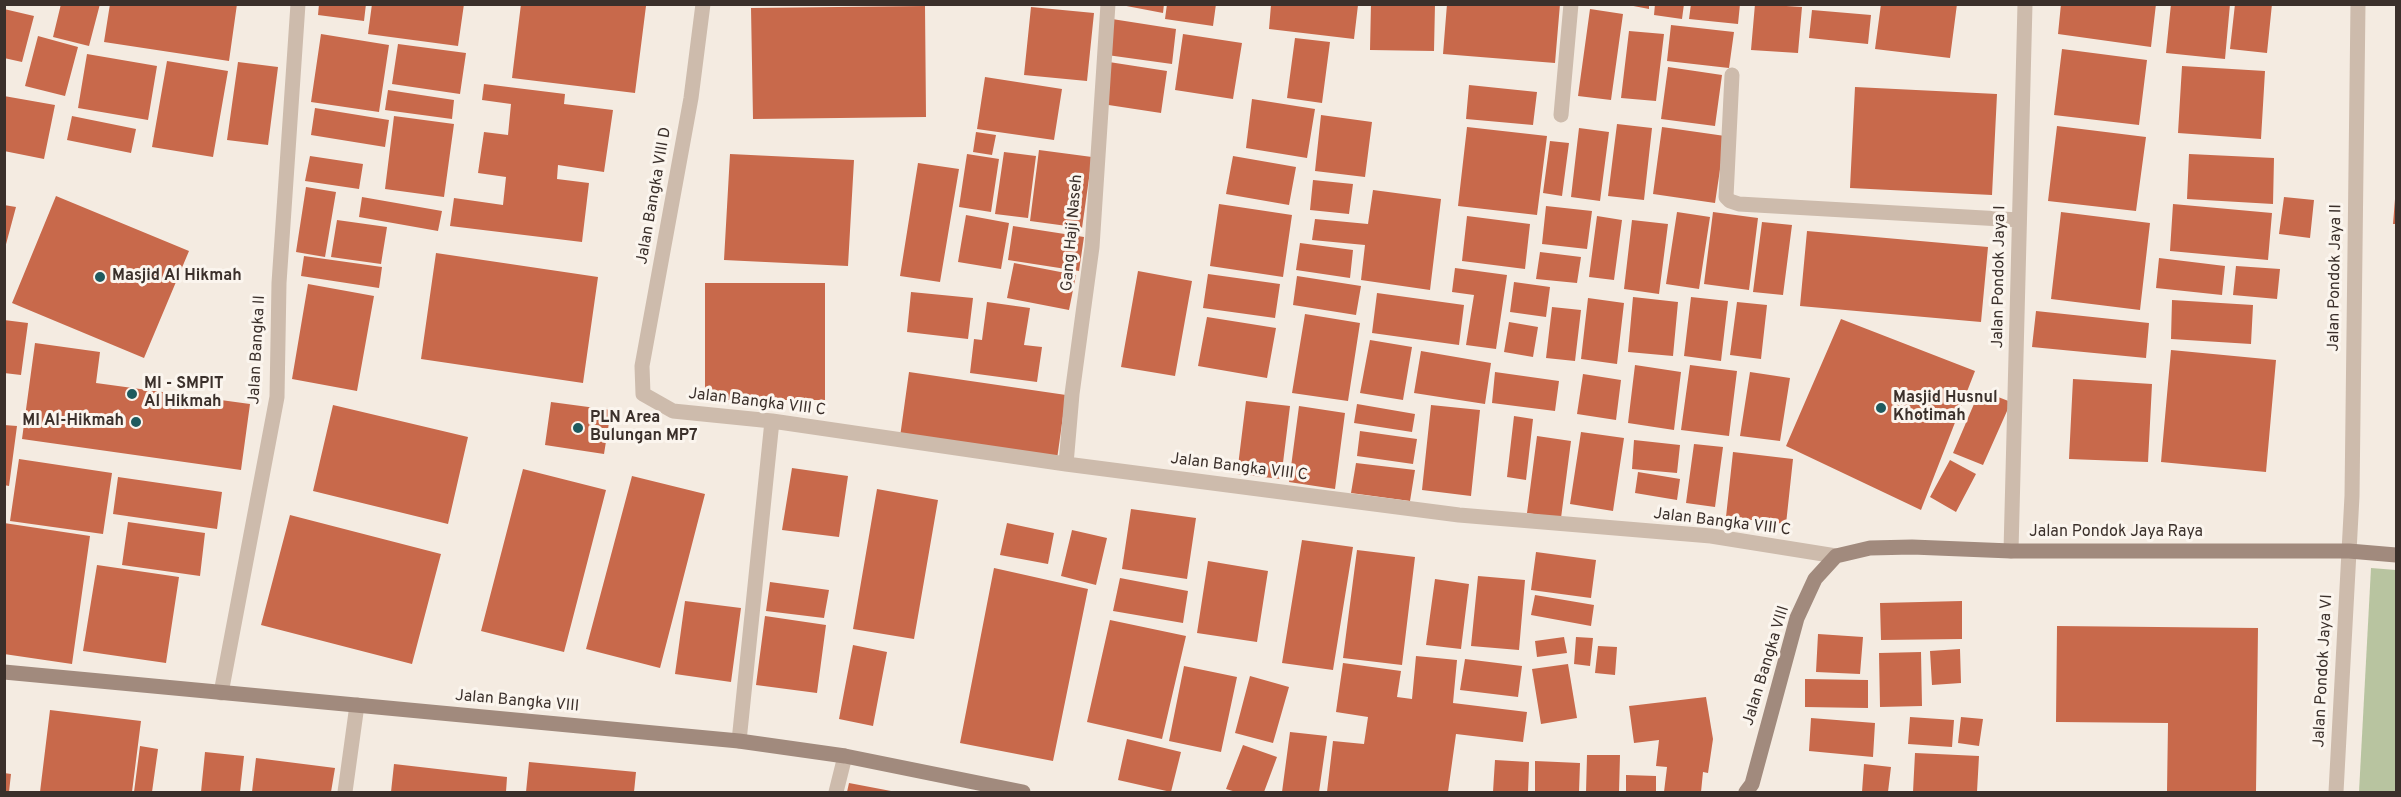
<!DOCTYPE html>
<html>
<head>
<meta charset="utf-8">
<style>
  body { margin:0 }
  #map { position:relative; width:2401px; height:797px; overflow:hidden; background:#f4ebe1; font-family:Overpass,sans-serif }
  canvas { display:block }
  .frame { position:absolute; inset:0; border:6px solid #3b302b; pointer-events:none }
</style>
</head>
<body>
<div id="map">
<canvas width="2401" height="797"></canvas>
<div class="frame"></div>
</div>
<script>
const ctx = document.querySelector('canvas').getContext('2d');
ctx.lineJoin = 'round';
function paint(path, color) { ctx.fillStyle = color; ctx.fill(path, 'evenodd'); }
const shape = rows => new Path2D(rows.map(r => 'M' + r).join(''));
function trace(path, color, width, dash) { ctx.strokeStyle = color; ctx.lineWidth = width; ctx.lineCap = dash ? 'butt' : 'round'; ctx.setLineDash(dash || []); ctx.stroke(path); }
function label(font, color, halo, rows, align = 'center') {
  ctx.font = font + ' Overpass,sans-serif'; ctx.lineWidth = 6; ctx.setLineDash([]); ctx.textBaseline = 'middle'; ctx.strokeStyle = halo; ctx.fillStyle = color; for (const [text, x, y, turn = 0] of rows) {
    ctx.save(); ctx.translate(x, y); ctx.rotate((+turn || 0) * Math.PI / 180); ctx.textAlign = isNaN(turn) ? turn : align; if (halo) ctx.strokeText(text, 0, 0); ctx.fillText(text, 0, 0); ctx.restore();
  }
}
paint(shape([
  [2371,568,2396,570,2396,792,2359,792]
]), '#b8c4a0');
paint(shape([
  [61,4,100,4,89,46,53,37],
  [110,4,237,4,229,61,104,42],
  [319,4,366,4,364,21,318,15],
  [372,4,464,4,458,46,368,34],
  [521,4,646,6,635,93,512,78],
  [1116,4,1164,4,1163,13],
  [1167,4,1216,4,1213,26,1165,19],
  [1371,4,1435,4,1434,51,1370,50],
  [1447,4,1560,4,1555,63,1443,54],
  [1623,4,1649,4,1649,9],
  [1655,4,1684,4,1682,19,1654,15],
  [1691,4,1740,4,1738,24,1689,19],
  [1755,4,1802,7,1798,53,1751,50],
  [1881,4,1957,4,1950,58,1875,49],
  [2061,4,2156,4,2151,47,2058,34],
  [2171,4,2230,4,2225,59,2166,53],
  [2235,4,2272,4,2267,53,2230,49],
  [1271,5,1358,5,1354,39,1269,29],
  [925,6,926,117,753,119,751,8],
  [1031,7,1094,13,1087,81,1024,75],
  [4,9,34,16,22,62,4,58],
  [1590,9,1623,14,1611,100,1578,96],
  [1812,10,1871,15,1868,44,1809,38],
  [1112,19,1176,29,1172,64,1107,55],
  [1671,25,1734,32,1729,68,1667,61],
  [1629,31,1664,34,1656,101,1621,98],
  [321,34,389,45,379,112,311,102],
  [1183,34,1242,43,1233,99,1175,90],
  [38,36,78,47,65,96,25,86],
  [1295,38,1330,42,1322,103,1287,98],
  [398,44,466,53,460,94,392,84],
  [2062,49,2147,60,2139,125,2054,115],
  [87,54,157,66,148,120,78,108],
  [167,61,228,71,213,157,152,147],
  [238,62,278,67,268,145,227,140],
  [1109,62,1167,71,1161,113,1102,104],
  [2182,66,2265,71,2261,139,2178,133],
  [1668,67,1722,75,1715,126,1661,119],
  [985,77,1062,89,1054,140,977,129],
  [484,84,565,94,564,104,613,110,604,172,558,165,557,179,589,183,582,242,450,226,454,198,503,205,506,177,478,173,484,132,508,135,511,104,482,100],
  [1469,85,1537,92,1533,125,1466,119],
  [1855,87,1997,94,1992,195,1850,188],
  [388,90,454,100,452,119,385,110],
  [4,96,55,105,44,159,4,151],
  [1252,99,1315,109,1307,158,1246,148],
  [315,108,389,120,385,147,311,135],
  [1321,115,1372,122,1365,177,1315,171],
  [72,116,136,129,131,153,67,140],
  [394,116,454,124,444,197,385,189],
  [1617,124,1652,128,1644,200,1608,196],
  [2057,126,2146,137,2136,211,2048,201],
  [1467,127,1547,136,1537,215,1458,206],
  [1662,127,1725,136,1715,203,1653,194],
  [1579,128,1609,132,1600,201,1571,197],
  [976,132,996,135,992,155,973,152],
  [1550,141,1569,143,1562,196,1543,193],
  [1039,150,1092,157,1082,228,1030,221],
  [1004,152,1036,156,1028,218,995,214],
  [730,154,854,160,848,266,724,260],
  [967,154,999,159,991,212,959,207],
  [2189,154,2274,158,2273,204,2187,199],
  [310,156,363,164,359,189,305,181],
  [1233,156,1296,167,1289,205,1226,194],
  [918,163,959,169,940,282,900,276],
  [1313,180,1353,184,1349,214,1310,210],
  [306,187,336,192,325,257,296,252],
  [1373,190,1441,199,1430,290,1361,280,1365,245,1312,240,1315,219,1368,224],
  [56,196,189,251,144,358,12,303],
  [362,197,442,211,438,231,359,217],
  [2284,197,2314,200,2310,238,2279,234],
  [2395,199,2396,199,2396,224,2393,224],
  [1219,204,1292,215,1283,277,1210,266],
  [2173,204,2272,213,2268,260,2170,251],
  [4,205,16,207,5,248,4,248],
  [1546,206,1592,211,1587,249,1542,244],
  [1677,212,1710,217,1699,289,1666,284],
  [1713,212,1758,218,1749,290,1704,284],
  [2061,212,2150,223,2140,310,2051,299],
  [966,215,1009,223,1001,269,958,262],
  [1467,216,1530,224,1525,269,1462,261],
  [1597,216,1622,220,1614,280,1589,277],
  [337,220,387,227,381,264,331,257],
  [1632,220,1668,224,1659,294,1624,289],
  [1762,222,1792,225,1783,295,1753,292],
  [1013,226,1084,237,1079,271,1008,260],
  [1807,231,1988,247,1981,322,1800,306],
  [1300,243,1353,250,1350,278,1296,270],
  [1540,252,1581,257,1577,283,1536,279],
  [436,253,598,277,583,383,421,359],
  [304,256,382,267,379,288,301,276],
  [2159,258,2225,266,2222,295,2156,288],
  [1014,263,1076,275,1069,310,1007,298],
  [2236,266,2280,269,2277,299,2233,295],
  [1455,268,1507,275,1496,349,1466,345,1474,295,1452,292],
  [1138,271,1192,281,1175,376,1121,367],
  [1208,274,1280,284,1275,318,1203,308],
  [1297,276,1361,286,1356,315,1293,305],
  [1514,282,1550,287,1546,317,1510,312],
  [705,283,825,283,825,400,705,400],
  [308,284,374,296,357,391,292,379],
  [911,292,973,298,968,339,907,332],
  [1377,293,1464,305,1459,345,1372,333],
  [1633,297,1678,302,1673,356,1628,352],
  [1691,297,1728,301,1721,361,1684,356],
  [1588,298,1624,303,1617,364,1581,359],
  [2172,300,2253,305,2251,344,2171,339],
  [987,302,1030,308,1024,345,1042,347,1037,382,970,373,974,339,982,340],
  [1737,302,1767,305,1761,359,1730,355],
  [1552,307,1581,310,1575,361,1546,358],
  [2036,311,2149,323,2146,358,2032,347],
  [1305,314,1360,323,1348,401,1292,393],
  [1207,317,1276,328,1267,378,1198,366],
  [1841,319,1975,371,1921,510,1786,446],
  [4,320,28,323,21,375,4,373],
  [1509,322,1538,327,1533,357,1504,352],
  [1370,340,1412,347,1403,400,1360,393],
  [35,343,100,352,96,383,250,404,241,470,22,439],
  [2171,350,2276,360,2266,472,2161,462],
  [1421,351,1491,363,1485,404,1414,393],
  [1635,365,1681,372,1674,430,1628,423],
  [1690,365,1737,371,1729,436,1681,430],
  [909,372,1066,395,1057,459,900,437],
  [1495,372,1559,381,1555,411,1492,403],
  [1750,372,1790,378,1780,441,1740,436],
  [1583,374,1621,380,1616,420,1577,414],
  [2073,379,2152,384,2148,462,2069,459],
  [1980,390,2011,402,1983,465,1953,453],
  [1246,401,1290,406,1281,479,1237,474],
  [551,402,611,410,604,454,545,445],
  [1357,404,1415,414,1412,432,1354,423],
  [333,405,468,437,448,524,313,491],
  [1431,405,1480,410,1471,496,1422,490],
  [1299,406,1345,413,1335,489,1289,482],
  [1514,416,1533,419,1526,480,1507,477],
  [4,425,17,426,9,486,4,485],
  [1360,431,1417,439,1413,464,1357,456],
  [1581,432,1624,438,1613,511,1570,504],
  [1537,436,1571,441,1561,518,1527,513],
  [1634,440,1680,445,1677,473,1632,469],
  [1694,444,1723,447,1715,507,1686,503],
  [1733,452,1793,459,1786,524,1726,517],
  [19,459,112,473,103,534,10,521],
  [1950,460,1976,474,1956,512,1930,497],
  [1356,463,1415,470,1410,501,1351,493],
  [792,468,848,476,839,537,782,530],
  [523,469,606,490,564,652,481,631],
  [1638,472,1680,479,1677,500,1635,493],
  [632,476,705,494,660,668,586,649],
  [118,477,222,492,217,529,113,514],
  [877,489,938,500,914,639,853,629],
  [1131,509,1196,518,1187,579,1122,569],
  [290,515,441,554,412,664,261,625],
  [128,522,205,533,200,576,122,565],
  [4,523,90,536,72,664,4,654],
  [1007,523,1054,533,1048,564,1000,555],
  [1072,530,1107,538,1096,585,1061,576],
  [1302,540,1353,547,1333,670,1282,663],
  [1357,550,1415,557,1402,665,1343,658],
  [1536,552,1596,560,1591,598,1531,590],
  [1208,561,1268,571,1257,642,1197,633],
  [97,565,179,577,166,663,83,651],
  [994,568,1088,589,1053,761,960,743],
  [1478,576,1525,580,1519,650,1471,646],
  [1120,578,1188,591,1183,623,1113,611],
  [1435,579,1469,584,1461,649,1426,645],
  [770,582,829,590,824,618,766,611],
  [1535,595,1594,605,1591,626,1531,615],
  [685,601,741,608,731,682,675,674],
  [1962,601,1962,639,1881,640,1880,603],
  [765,616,826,625,817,693,756,685],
  [1110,620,1186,636,1162,739,1087,722],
  [2057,626,2258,628,2256,792,2167,792,2168,723,2056,722],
  [1818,634,1863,637,1860,674,1816,672],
  [1564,637,1567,653,1537,657,1535,641],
  [1576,637,1593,638,1590,666,1574,664],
  [853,645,887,652,873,726,839,719],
  [1598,646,1617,647,1615,675,1595,673],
  [1960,649,1961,683,1932,685,1930,651],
  [1921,652,1922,706,1880,707,1879,653],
  [1416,656,1457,660,1453,703,1527,712,1523,742,1456,734,1448,792,1327,792,1333,741,1364,744,1368,717,1336,712,1343,663,1401,671,1397,697,1412,699],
  [1465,659,1522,666,1518,697,1460,690],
  [1568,664,1577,718,1541,724,1532,669],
  [1184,666,1237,677,1221,752,1169,741],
  [1250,676,1289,687,1273,743,1235,733],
  [1805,679,1868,680,1868,708,1805,707],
  [1706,697,1713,739,1708,773,1703,772,1701,792,1664,792,1667,767,1656,766,1659,740,1634,743,1629,706],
  [50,710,141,721,132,792,40,792],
  [1910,717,1954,720,1952,747,1908,744],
  [1961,717,1983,719,1979,746,1958,743],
  [1811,718,1875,723,1873,757,1809,751],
  [1290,732,1327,736,1319,792,1282,792],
  [1127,739,1181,752,1171,792,1118,780],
  [1243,745,1277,757,1264,792,1236,792,1226,789],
  [140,746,158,749,152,792,134,792],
  [205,752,244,756,240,792,201,792],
  [1915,753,1979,756,1977,792,1913,792],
  [1587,755,1620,755,1619,792,1586,792],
  [256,758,335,768,331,792,252,792],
  [1495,760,1529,762,1528,792,1493,792],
  [1535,761,1580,763,1579,792,1535,792],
  [529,762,636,772,634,792,526,792],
  [394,764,507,777,506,792,391,792],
  [1864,764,1891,767,1888,792,1862,792],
  [4,773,11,774,9,792,4,792],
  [1626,775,1656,776,1656,792,1626,792],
  [849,783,891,791,891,792,847,792]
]), '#c8694b');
trace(shape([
  [345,792,357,705]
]), '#cdbbac', 15);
trace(shape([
  [703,4,691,98,642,366,643,394,673,411,772,421,1066,464,1459,515,1711,536,1836,556],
  [1732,75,1726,197,1730,201,1739,204,2019,220],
  [1561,115,1571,4],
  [1066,464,1072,394,1092,247,1108,4],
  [2011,551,2025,4],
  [221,693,277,397,279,283,298,4],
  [739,741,772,421],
  [836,792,845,756],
  [2336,792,2352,496,2358,4]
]), '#cdbbac', 15);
trace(shape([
  [4,672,739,741,845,756,1023,792],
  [1746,792,1752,784,1797,618,1815,579,1836,556,1870,548,1912,547,2011,551,2349,551,2396,555]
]), '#a18a7d', 15);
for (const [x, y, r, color] of [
  [100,277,6,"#1f5a5e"],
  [132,394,6,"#1f5a5e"],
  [1881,408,6,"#1f5a5e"],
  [136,422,6,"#1f5a5e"],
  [578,428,6,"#1f5a5e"]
]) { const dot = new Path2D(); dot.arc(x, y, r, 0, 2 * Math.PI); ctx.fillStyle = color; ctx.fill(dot); trace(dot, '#fbf5ee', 2); }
label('16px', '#3b302b', '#fbf5ee', [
  ["Jalan Bangka VIII D",655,196,-80],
  ["Gang Haji Naseh",1073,233,-85],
  ["Jalan Pondok Jaya I",2000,277,-89],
  ["Jalan Pondok Jaya II",2336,278,-89],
  ["Jalan Bangka II",258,350,-87],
  ["Jalan Bangka VIII C",757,403,7],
  ["Jalan Bangka VIII C",1239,468,7],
  ["Jalan Bangka VIII C",1722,523,7],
  ["Jalan Pondok Jaya Raya",2116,533],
  ["Jalan Bangka VIII",1767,666,-73],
  ["Jalan Pondok Jaya VI",2324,671,-87],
  ["Jalan Bangka VIII",517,702,5]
]);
label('bold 16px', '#3b302b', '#fbf5ee', [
  ["Masjid Al Hikmah",112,277],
  ["MI - SMPIT",144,385],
  ["Al Hikmah",144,403],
  ["Masjid Husnul",1893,399],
  ["Khotimah",1893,417],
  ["PLN Area",590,419],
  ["Bulungan MP7",590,437],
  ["MI Al-Hikmah",124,422,"right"]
], 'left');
</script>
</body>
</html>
